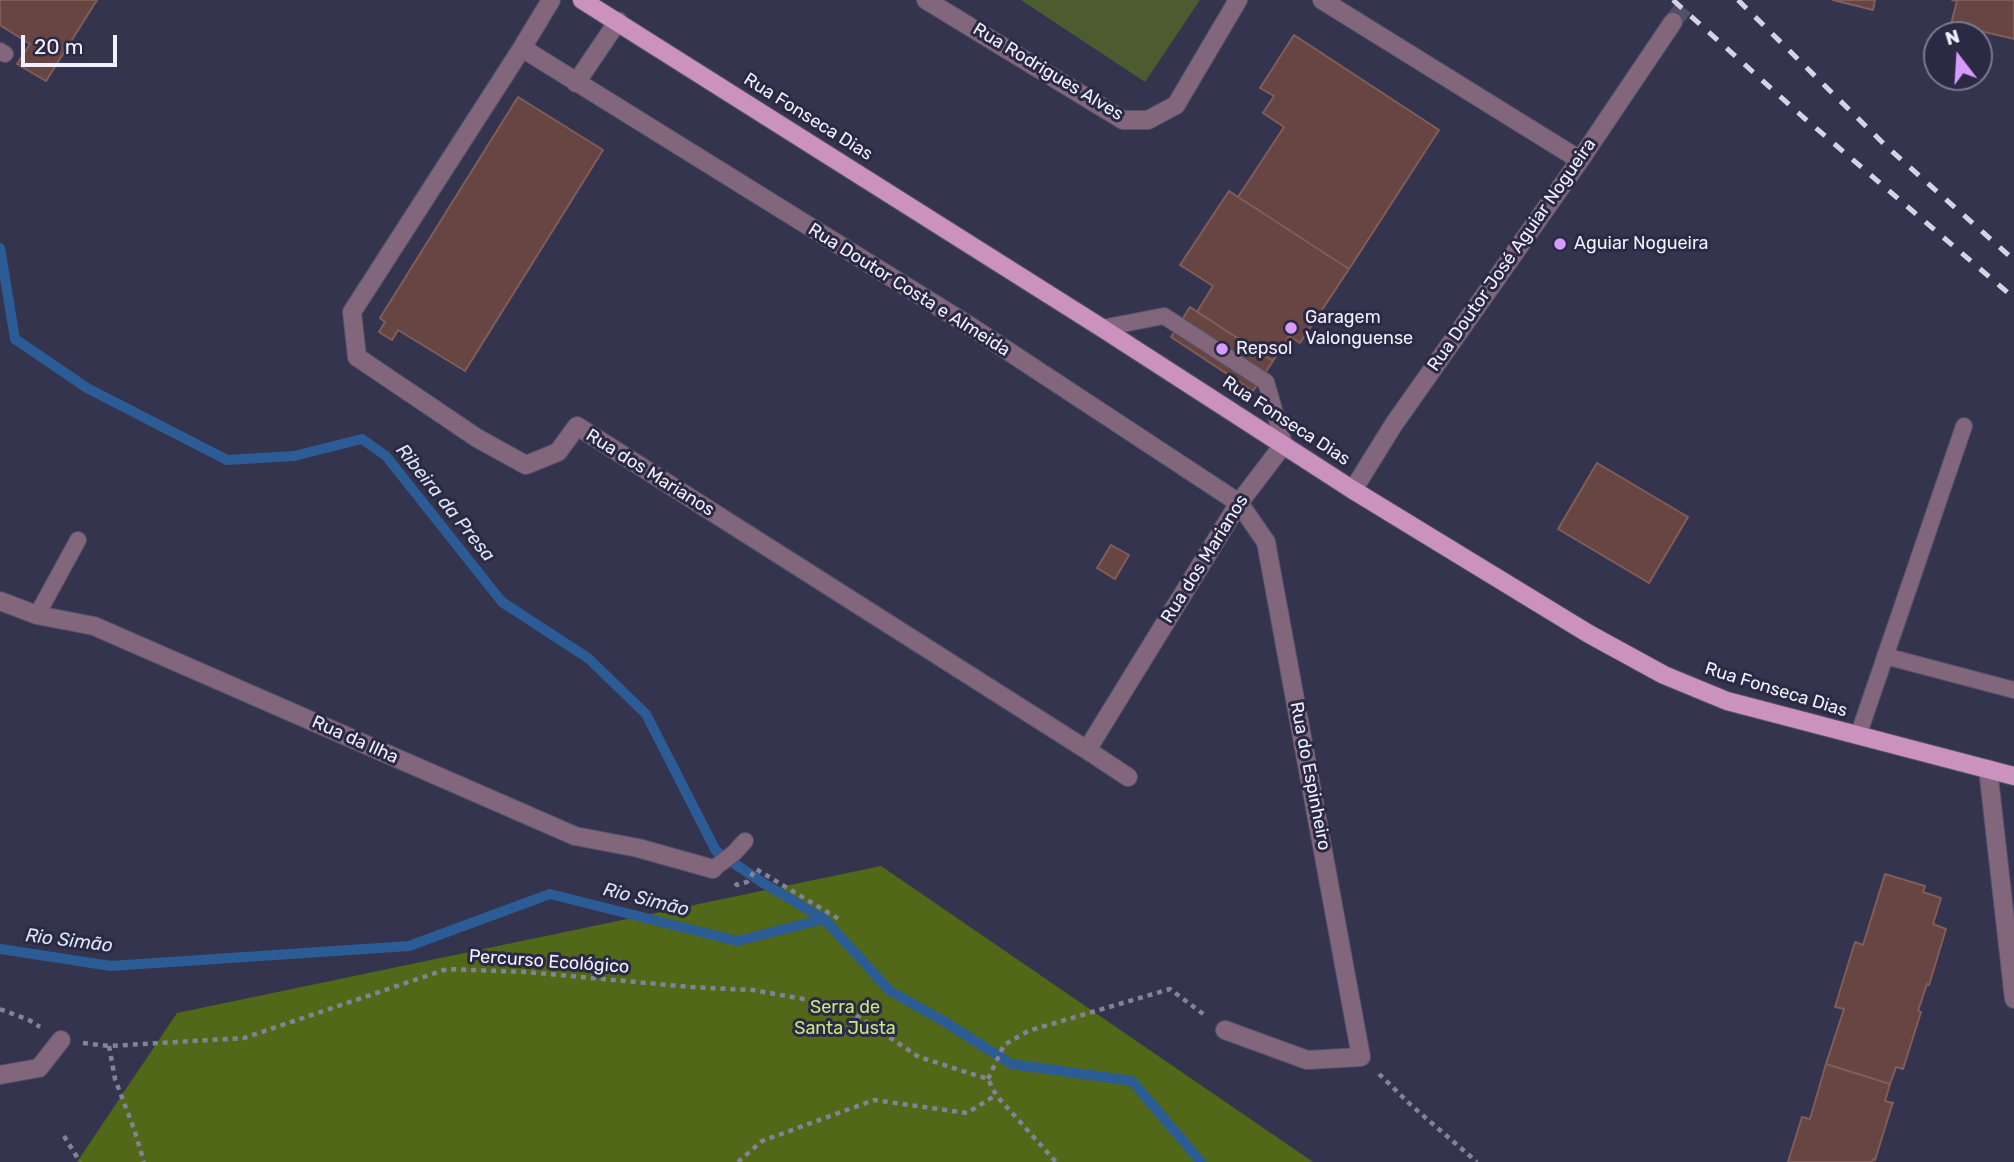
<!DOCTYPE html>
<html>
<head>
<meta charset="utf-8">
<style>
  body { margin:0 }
  #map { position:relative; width:2014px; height:1162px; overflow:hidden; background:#35344e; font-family:Rubik,sans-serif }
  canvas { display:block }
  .north { position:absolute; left:1923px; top:21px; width:70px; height:70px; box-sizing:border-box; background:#2b2943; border:2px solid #7a798e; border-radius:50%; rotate:343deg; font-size:19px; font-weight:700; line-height:28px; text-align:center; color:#f0f0fe }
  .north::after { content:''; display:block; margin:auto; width:24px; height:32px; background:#d59cfb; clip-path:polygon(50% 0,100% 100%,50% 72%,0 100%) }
  .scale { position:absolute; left:21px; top:35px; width:96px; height:32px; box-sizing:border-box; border:4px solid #f0f0fe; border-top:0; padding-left:9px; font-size:21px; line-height:24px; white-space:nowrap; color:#f0f0fe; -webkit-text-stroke:5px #2b2943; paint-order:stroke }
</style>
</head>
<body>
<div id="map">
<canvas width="2014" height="1162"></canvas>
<div class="north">N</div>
<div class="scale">20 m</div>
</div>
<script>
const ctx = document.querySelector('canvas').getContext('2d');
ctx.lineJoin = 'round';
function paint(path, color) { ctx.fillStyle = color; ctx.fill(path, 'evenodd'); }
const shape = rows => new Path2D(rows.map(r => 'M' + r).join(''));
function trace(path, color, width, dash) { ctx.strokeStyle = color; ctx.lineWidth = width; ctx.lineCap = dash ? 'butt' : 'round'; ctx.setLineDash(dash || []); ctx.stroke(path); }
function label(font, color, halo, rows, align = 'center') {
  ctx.font = font + ' Rubik,sans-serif'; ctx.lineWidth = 6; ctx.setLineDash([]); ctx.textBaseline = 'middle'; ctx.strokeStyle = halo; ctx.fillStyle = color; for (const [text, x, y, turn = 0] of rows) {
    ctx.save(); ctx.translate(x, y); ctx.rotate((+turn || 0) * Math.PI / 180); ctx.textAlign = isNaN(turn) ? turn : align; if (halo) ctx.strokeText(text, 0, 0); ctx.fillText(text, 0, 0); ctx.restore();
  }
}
paint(shape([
  [1021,0,1200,0,1145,82]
]), '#4d5c2e');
paint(shape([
  [881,866,1313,1162,77,1162,177,1013]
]), '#516818');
trace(shape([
  [0,248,15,339,87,388,227,460,294,456,362,439,386,456,502,602,588,658,646,714,716,851,763,883,824,919],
  [0,949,111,966,409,946,550,894,737,941,824,919,890,991,945,1022,1011,1064,1132,1081,1201,1162]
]), '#2b5c95', 10);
const building = shape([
  [0,0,97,0,46,81,17,64,30,44,0,25,0,0],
  [1833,0,1875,0,1873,10,1833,0],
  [1952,0,2014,0,2014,39,1951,24,1957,1,1952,0],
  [1294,35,1439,130,1349,269,1238,197,1284,127,1263,113,1274,96,1260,88,1294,35],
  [518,97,603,150,465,371,398,330,392,340,379,332,385,322,380,318,518,97],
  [1229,191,1349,269,1300,343,1289,336,1273,361,1197,312,1213,286,1180,265,1229,191],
  [1190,307,1273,361,1253,391,1171,337,1190,307],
  [1597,463,1688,517,1649,583,1558,529,1597,463],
  [1111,545,1129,555,1115,579,1097,568,1111,545],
  [1885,874,1925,886,1923,892,1941,898,1933,924,1946,929,1929,985,1927,984,1918,1011,1921,1012,1903,1069,1896,1067,1890,1084,1826,1064,1844,1009,1835,1007,1855,942,1863,945,1885,874],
  [1826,1064,1890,1084,1885,1101,1893,1103,1892,1105,1875,1160,1873,1159,1872,1162,1788,1162,1802,1117,1810,1119,1826,1064]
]);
paint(building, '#664542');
trace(building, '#805d59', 2);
trace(shape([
  [1673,22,1689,0]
]), '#515068', 18, [18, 9]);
const lane = shape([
  [0,51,5,54],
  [1102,328,1164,316,1266,382,1284,444],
  [37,615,78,540],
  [1885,656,2014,690],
  [1858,736,1964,426],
  [713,869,734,853,745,841]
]);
const street = shape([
  [551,0,522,48,352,312,357,357,477,438,526,465,558,452,577,426,1087,750,1239,503,1284,444],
  [926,0,1123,120,1148,120,1176,105,1238,0],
  [1322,0,1580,160],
  [522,48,973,328,1239,503,1266,542,1361,1057,1307,1060,1225,1030],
  [576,83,618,21],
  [1353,490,1394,424,1580,160,1673,22],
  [0,601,37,615,94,626,575,836,638,848,713,869],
  [1087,750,1128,777],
  [1988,769,2014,999],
  [0,1075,39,1068,61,1040]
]);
const primary = shape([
  [582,0,1102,328,1353,490,1589,634,1664,675,1727,701,2014,776]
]);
trace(lane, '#53526a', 18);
trace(street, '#53526a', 20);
trace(primary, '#53526a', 20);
trace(shape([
  [735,883,737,885,747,882,756,869,842,921],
  [0,1009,29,1020,40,1027],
  [83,1043,109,1046,244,1038,447,969,526,972,691,987,753,990,842,1006,919,1057,988,1079,996,1095,1056,1162],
  [109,1046,115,1079,134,1129,144,1162],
  [1379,1074,1412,1106,1477,1162],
  [988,1079,1004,1045,1028,1031,1170,989,1206,1016],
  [64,1136,80,1162],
  [738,1162,762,1141,874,1100,967,1113,996,1095]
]), '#838398', 4.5, [5, 5]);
trace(lane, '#82667c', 16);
trace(street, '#82667c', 18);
trace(primary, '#cb92c0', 18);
trace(shape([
  [1673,0,1803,117,2014,298],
  [1738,0,1886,146,2014,260]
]), '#d4d4e4', 5, [12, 12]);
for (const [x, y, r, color] of [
  [1560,244,7,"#d59cfb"],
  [1291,328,7,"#d59cfb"],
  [1222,349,7,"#d59cfb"]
]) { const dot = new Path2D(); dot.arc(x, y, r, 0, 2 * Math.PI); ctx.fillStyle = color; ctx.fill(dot); trace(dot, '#2b2943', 2.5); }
label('18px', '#f0f0fe', '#2b2943', [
  ["Rua Rodrigues Alves",1048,72,31],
  ["Rua Fonseca Dias",808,117,32],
  ["Rua Doutor José Aguiar Nogueira",1512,255,-55],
  ["Rua Doutor Costa e Almeida",909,290,32],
  ["Rua Fonseca Dias",1286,421,33],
  ["Rua dos Marianos",650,473,32],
  ["Rua dos Marianos",1205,559,-58],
  ["Rua Fonseca Dias",1776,690,17],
  ["Rua da Ilha",355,740,24],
  ["Rua do Espinheiro",1310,776,79],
  ["Percurso Ecológico",549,962,4]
]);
label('18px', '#f0f0fe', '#2b2943', [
  ["Aguiar Nogueira",1574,244],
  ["Garagem",1305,318],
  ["Valonguense",1305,339],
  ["Repsol",1236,349]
], 'left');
label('18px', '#c6e981', '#2b2943', [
  ["Serra de",845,1008],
  ["Santa Justa",845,1029]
]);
label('italic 19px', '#d8e6f7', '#2b2943', [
  ["Ribeira da Presa",445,503,51],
  ["Rio Simão",646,900,14],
  ["Rio Simão",69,941,7]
]);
</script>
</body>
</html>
